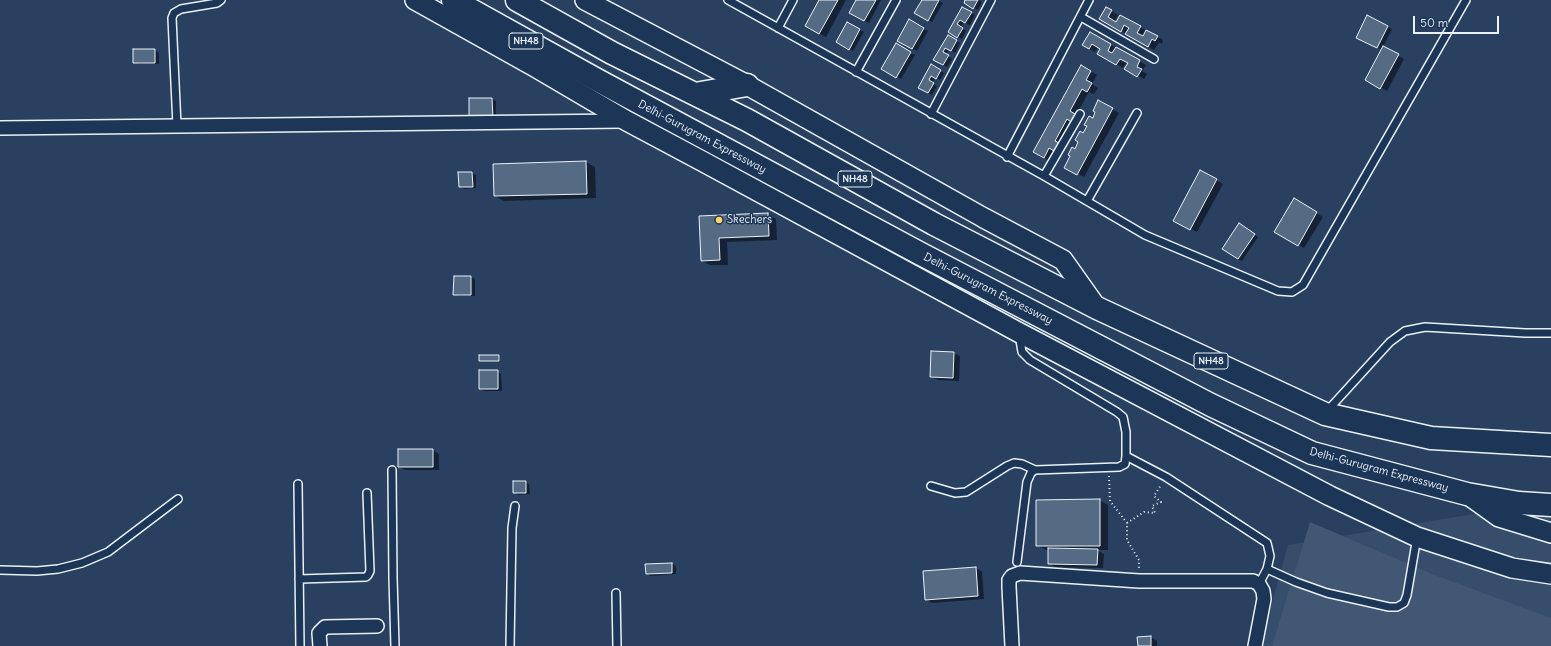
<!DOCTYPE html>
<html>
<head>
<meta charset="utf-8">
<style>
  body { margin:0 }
  #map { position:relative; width:1551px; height:646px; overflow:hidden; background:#294061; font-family:Delius,sans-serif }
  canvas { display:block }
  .scale { position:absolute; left:1413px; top:16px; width:86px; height:18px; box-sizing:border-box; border:2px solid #e8f1f8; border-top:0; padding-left:5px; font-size:12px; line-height:14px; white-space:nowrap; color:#e8f1f8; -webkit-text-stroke:3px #1d3557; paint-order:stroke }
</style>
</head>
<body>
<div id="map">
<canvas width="1551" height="646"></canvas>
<div class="scale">50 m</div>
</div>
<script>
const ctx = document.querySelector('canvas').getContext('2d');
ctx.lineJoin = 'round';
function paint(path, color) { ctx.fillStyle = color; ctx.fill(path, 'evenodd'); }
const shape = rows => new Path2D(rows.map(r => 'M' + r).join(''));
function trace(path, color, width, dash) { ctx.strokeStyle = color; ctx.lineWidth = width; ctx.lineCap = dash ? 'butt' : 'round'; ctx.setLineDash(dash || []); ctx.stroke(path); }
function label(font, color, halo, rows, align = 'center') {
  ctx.font = font + ' Delius,sans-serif'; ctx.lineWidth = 3; ctx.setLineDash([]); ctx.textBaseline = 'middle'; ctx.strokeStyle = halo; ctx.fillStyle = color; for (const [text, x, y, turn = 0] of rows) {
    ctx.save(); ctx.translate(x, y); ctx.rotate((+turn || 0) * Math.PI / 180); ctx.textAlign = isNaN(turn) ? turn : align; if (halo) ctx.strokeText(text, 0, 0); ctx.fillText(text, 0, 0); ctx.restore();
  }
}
paint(shape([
  [1551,501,1551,646,1260,646,1288,545]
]), '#364d6b');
paint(shape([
  [1310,522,1432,574,1551,618,1551,646,1272,646]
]), '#415774');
paint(shape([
  [821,0,846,0,826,37,806,26],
  [857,0,881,0,869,23,850,13],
  [923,0,938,0,943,3,932,22,916,13],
  [967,0,979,0,982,2,978,10,965,3],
  [963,8,975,15,970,25,964,22,961,27,966,31,962,39,949,32],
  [1106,8,1118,15,1114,22,1116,23,1120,16,1163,40,1162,44,1159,42,1154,50,1100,19],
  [1368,17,1392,29,1383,47,1404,59,1387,91,1366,80,1382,50,1358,37],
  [909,21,928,31,917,51,898,40],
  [847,23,864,32,853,51,837,42],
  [1090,33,1146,65,1142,71,1147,74,1144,79,1125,69,1129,63,1127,61,1123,68,1098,53,1101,48,1098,47,1095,52,1083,45],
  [948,36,960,43,955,53,949,49,946,55,952,59,947,67,935,60],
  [896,45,915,55,901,79,882,69],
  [155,50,159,53,159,64,138,64,134,62],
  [932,66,944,73,940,80,936,77,932,83,937,86,932,95,919,88],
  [1082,66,1097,75,1092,84,1098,88,1094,94,1089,92,1050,161,1034,152],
  [492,99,496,101,496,120,474,120],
  [1099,102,1119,113,1084,177,1065,167,1093,119],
  [586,162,595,167,596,198,504,201,495,196,494,165],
  [1200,171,1223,184,1197,232,1174,220],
  [472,173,476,175,476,188,464,189,460,187],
  [1294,200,1323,217,1304,248,1276,232],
  [768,214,776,219,777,240,727,242,728,265,710,265,702,261,700,217],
  [1243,227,1258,237,1242,261,1238,259],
  [471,277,475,279,475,296,458,296,454,294],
  [953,353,960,356,959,381,938,380,932,377],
  [498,356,500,357,500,361,480,361],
  [497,371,501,374,502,391,484,391,480,389],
  [433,450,439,454,439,470,405,470,399,467],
  [525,482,529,484,530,494,518,495,514,492],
  [1099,500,1108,505,1108,550,1097,550,1104,554,1103,568,1055,567,1049,563,1049,550,1046,550,1037,545],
  [672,564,676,566,676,574,650,576,646,573],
  [976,568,982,572,984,599,932,603,926,599],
  [1151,637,1157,641,1157,646,1139,646]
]), '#0007');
const building = shape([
  [819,0,838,0,819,34,805,26,819,0],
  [856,0,876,0,864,21,849,13,856,0],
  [922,0,939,0,928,21,914,13,922,0],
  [965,0,978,0,973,9,964,3,965,0],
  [962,7,972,12,965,23,960,20,957,24,963,28,957,38,948,32,962,7],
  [1106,7,1112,10,1108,17,1116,22,1120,15,1141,26,1137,33,1143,36,1146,30,1158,36,1155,41,1152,39,1148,47,1125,34,1129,28,1124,25,1121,32,1099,19,1106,7],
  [1367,15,1388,26,1377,48,1356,38,1367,15],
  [909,19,924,28,912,49,897,41,909,19],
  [847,22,860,29,849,50,836,42,847,22],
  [1090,32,1111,44,1108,51,1112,53,1116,47,1140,60,1137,67,1142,69,1137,77,1124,69,1128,63,1120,59,1116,65,1097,54,1100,49,1092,44,1089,49,1082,45,1090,32],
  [948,35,957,40,951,51,945,48,943,52,949,55,943,65,933,60,948,35],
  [896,43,911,52,896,78,881,69,896,43],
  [1383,46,1399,54,1380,89,1365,80,1383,46],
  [133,49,155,49,155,63,133,63,133,49],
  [931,64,941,70,936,79,931,76,929,80,934,83,928,93,918,88,931,64],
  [1081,65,1091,71,1086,80,1092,83,1087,92,1082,89,1070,111,1075,114,1071,122,1067,119,1055,141,1059,143,1054,151,1049,148,1044,158,1033,152,1081,65],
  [469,98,492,98,493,118,469,118,469,98],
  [1098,100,1113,108,1077,175,1064,168,1070,156,1068,155,1072,147,1075,149,1078,142,1075,140,1080,131,1083,133,1087,126,1084,125,1089,116,1093,118,1095,112,1093,111,1098,100],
  [586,161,587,194,494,196,493,164,586,161],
  [1200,170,1217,179,1190,230,1173,221,1200,170],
  [458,172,472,172,473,187,459,187,458,172],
  [1294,198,1317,212,1298,246,1274,232,1294,198],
  [768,213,769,236,719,238,720,260,701,261,699,216,768,213],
  [1239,223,1255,234,1238,259,1222,249,1239,223],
  [454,276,471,276,471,295,453,295,454,276],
  [931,351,954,352,953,378,930,377,931,351],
  [479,355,499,355,499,361,479,361,479,355],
  [479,370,498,370,498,389,479,389,479,370],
  [398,449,433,449,433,467,398,467,398,449],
  [513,481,526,481,526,493,513,493,513,481],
  [1100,499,1100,546,1036,546,1036,500,1100,499],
  [1048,548,1098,549,1097,565,1048,564,1048,548],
  [672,563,672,573,646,574,645,564,672,563],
  [976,567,978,596,925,600,923,571,976,567],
  [1151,636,1151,646,1138,646,1137,637,1151,636]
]);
paint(building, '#556a83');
trace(building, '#e8f1f8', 1);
const lane = shape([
  [728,0,1044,176,1145,235,1278,291,1292,292,1303,285,1466,0],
  [1081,17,1154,59],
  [778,28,793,0],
  [856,72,896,0],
  [931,114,991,0],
  [177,126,172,18,174,13,181,9,217,3,221,0],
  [1007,157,1089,0],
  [1044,176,1080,114],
  [1087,201,1137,113],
  [1328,410,1390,342,1405,331,1425,327,1525,333,1551,333],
  [1126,456,1166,477,1267,543,1270,556,1267,569,1259,584],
  [392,470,393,578,395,646],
  [298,484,300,646],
  [931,486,955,493,966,492,1007,466,1014,463,1022,464,1035,470],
  [1017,562,1027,482,1031,473,1035,470,1119,467,1125,464,1126,456,1126,432,1123,417,1117,412,1030,360,1022,352,1019,334],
  [1267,569,1296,582,1327,593,1389,607,1397,607,1404,603,1407,595,1417,537],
  [0,570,37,571,58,569,82,563,108,552,178,499],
  [299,579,366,577,368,575,370,571,367,493],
  [616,593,617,646],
  [510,646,512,528,515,506]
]);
const street = shape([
  [0,128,624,121],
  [320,646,319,633,325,627,377,626],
  [1012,646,1009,587,1009,580,1012,576,1020,573,1139,581,1253,581,1259,584,1263,591,1264,599,1255,646]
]);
const secondary = shape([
  [415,0,535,67,627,121,702,161,1018,332,1330,496,1417,537,1512,568,1551,574],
  [585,0,747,85,984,218,1063,260,1097,308],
  [1467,494,1499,517,1551,533]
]);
const highway = shape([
  [453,0,599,81,921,254,1211,405,1312,453,1467,494,1519,503,1551,505],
  [517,0,612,53,747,120,934,224,1097,308,1325,414,1431,438,1551,445],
  [695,94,747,85]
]);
trace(lane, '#e8f1f8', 10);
trace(street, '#e8f1f8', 16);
trace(secondary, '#e8f1f8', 22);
trace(highway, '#e8f1f8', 25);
trace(shape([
  [1109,476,1110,501,1127,523,1127,540,1139,560,1139,570],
  [1127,523,1144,512,1155,513,1152,506,1161,502,1154,496,1161,485]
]), '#e8f1f8', 2, [1, 3]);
trace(lane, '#1d3557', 7);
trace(street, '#1d3557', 13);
trace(secondary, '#1d3557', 19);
trace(highway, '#1d3557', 22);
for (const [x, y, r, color] of [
  [719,220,4,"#ffd166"]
]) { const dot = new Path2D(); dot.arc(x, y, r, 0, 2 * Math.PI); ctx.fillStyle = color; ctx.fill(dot); trace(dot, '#1d3557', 1.5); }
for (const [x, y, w] of [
  [526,41,34],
  [855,179,34],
  [1211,361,34]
]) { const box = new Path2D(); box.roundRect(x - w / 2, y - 8, w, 16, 3); ctx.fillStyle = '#1d3557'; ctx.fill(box); trace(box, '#e8f1f8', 1); }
label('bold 10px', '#e8f1f8', null, [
  ["NH48",526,41],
  ["NH48",855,179],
  ["NH48",1211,361]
]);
label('11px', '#e8f1f8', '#1d3557', [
  ["Delhi-Gurugram Expressway",702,137,28],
  ["Delhi-Gurugram Expressway",988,289,27],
  ["Delhi-Gurugram Expressway",1379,470,15]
]);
label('11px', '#e8f1f8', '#1d3557', [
  ["Skechers",727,220]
], 'left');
</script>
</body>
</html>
